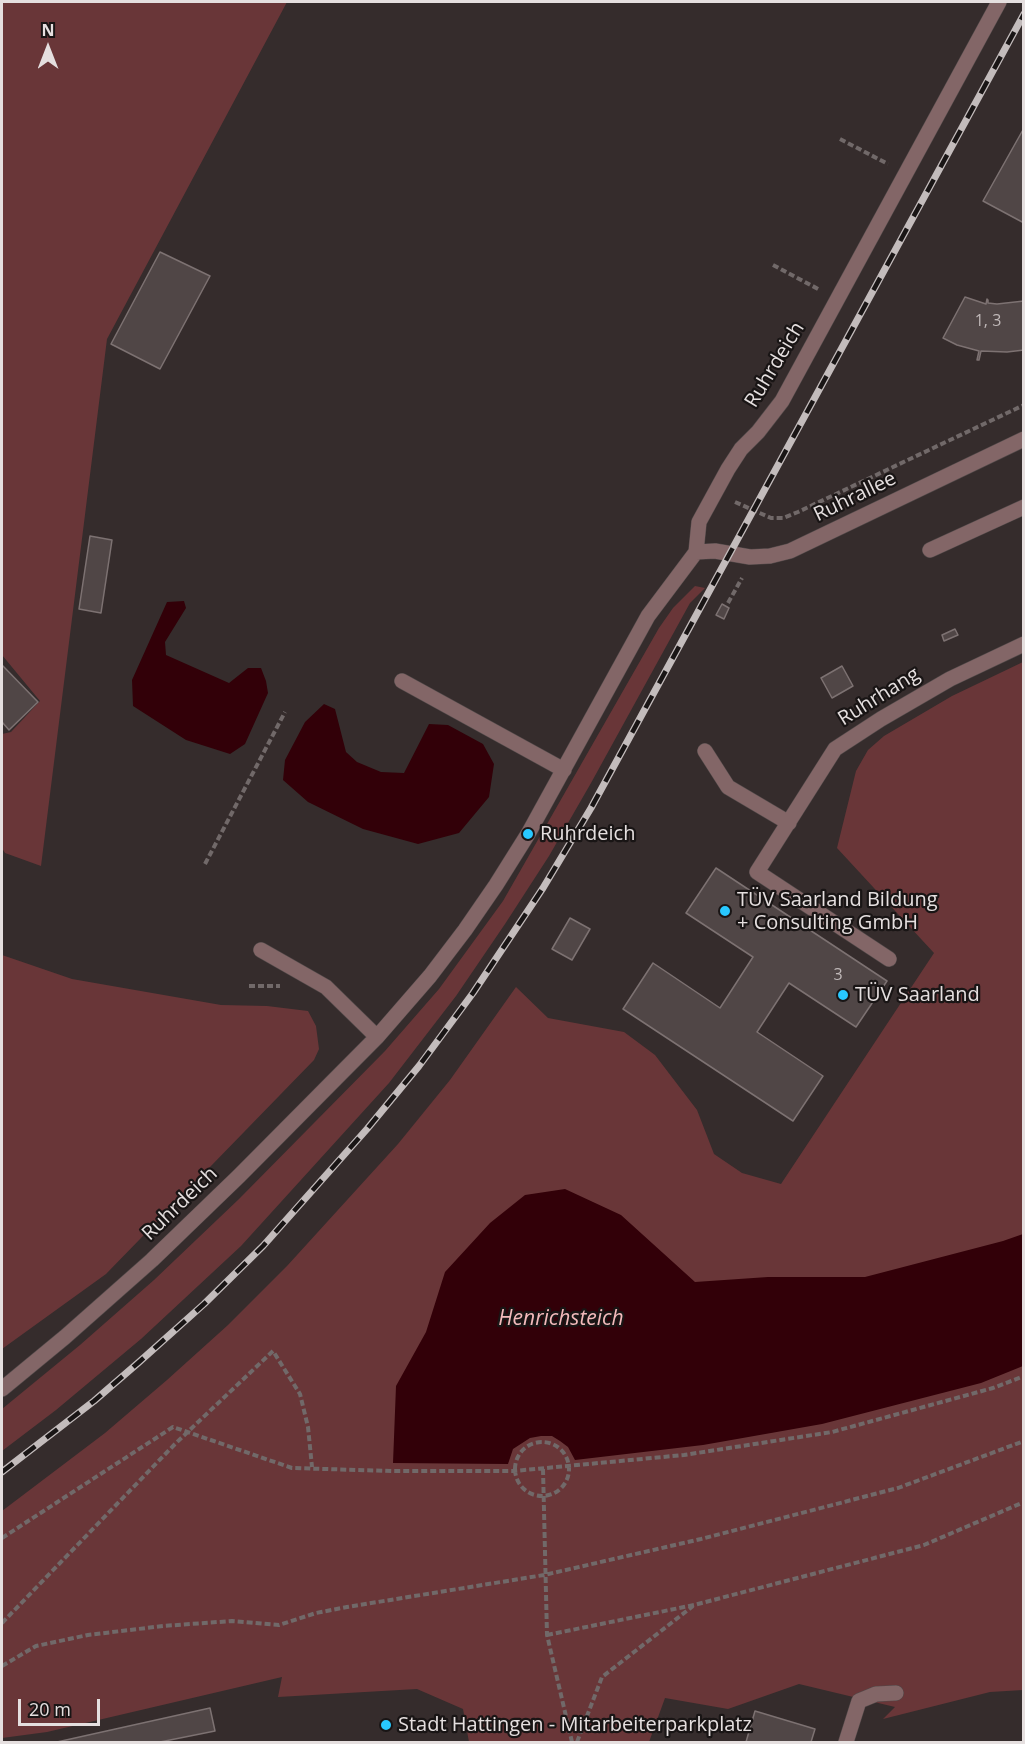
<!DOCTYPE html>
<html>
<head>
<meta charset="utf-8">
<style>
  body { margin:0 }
  #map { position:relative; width:1025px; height:1744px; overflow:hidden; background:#352c2c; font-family:"Open Sans",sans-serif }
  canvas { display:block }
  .frame { position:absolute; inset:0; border:3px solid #e5dfdf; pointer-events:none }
  .north { position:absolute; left:18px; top:18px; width:60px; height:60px; -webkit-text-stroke:4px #191515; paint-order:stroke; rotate:0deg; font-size:16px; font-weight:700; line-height:24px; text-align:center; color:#e5dfdf }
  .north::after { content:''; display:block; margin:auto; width:21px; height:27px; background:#e5dfdf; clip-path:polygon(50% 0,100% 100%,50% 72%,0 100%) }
  .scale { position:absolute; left:18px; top:1699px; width:82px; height:27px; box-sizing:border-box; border:3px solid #e5dfdf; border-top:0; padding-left:8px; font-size:18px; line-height:21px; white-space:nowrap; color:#e5dfdf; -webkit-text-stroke:4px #191515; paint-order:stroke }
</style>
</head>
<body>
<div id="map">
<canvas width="1025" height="1744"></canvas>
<div class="frame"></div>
<div class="north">N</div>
<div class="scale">20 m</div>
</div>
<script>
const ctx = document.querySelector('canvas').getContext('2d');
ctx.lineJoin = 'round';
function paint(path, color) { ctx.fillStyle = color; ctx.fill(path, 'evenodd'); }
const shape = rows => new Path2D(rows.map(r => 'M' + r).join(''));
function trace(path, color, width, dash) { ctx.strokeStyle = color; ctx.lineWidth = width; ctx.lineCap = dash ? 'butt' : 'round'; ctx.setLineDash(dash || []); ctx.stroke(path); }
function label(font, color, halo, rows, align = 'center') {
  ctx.font = font + ' "Open Sans",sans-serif'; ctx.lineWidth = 4.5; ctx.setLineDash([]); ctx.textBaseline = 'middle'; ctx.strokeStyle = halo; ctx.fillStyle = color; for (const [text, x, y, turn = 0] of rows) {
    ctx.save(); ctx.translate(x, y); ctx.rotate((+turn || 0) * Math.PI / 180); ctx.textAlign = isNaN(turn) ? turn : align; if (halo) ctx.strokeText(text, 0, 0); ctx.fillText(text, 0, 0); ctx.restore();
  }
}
paint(shape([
  [2,2,287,2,107,339,41,866,5,853,2,848,2,734,11,732,40,701,2,655],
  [695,586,705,588,690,603,591,783,549,856,505,924,456,996,389,1083,241,1246,141,1339,56,1410,2,1451,2,1409,80,1345,154,1280,239,1199,385,1051,439,989,503,901,659,628,673,608],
  [1023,662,1023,1690,990,1692,883,1719,895,1707,799,1684,728,1709,665,1698,649,1742,469,1742,463,1709,417,1689,278,1697,282,1677,47,1732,2,1738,2,1511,105,1433,167,1380,228,1325,287,1266,398,1144,450,1080,516,987,548,1018,624,1032,655,1055,697,1110,714,1154,742,1173,781,1184,934,953,837,848,856,771,868,750,884,736,952,696],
  [2,955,72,979,221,1005,267,1006,308,1011,316,1026,319,1049,314,1060,106,1274,2,1349]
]), '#693638');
paint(shape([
  [184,601,186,608,165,642,166,655,229,683,248,668,261,668,266,681,268,693,245,744,230,754,186,740,133,706,132,680,167,602],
  [324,704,335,709,346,752,357,762,381,772,404,773,429,724,448,725,483,744,494,764,489,797,459,833,418,844,363,829,308,802,283,780,285,760,305,722],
  [565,1189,621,1215,695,1282,768,1277,865,1277,1003,1241,1023,1234,1023,1366,981,1383,822,1424,703,1445,575,1460,568,1447,560,1441,552,1436,541,1436,530,1438,513,1449,508,1464,393,1463,396,1386,426,1332,445,1272,490,1223,525,1195]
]), '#320008');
const building = shape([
  [1024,128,1024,223,983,201,1024,128],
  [160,252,210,276,160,369,111,344,160,252],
  [965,297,986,304,987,299,988,300,988,303,997,304,1024,301,1024,350,1007,352,981,351,979,360,977,360,979,351,957,345,943,338,965,297],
  [90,536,112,540,101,613,79,609,90,536],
  [722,604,729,608,724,619,716,615,722,604],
  [955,629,958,635,944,641,942,635,955,629],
  [2,665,38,702,9,730,2,722,2,665],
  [842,666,853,686,832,698,821,678,842,666],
  [716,868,887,981,856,1027,789,983,757,1032,823,1076,793,1121,623,1009,653,963,720,1008,753,957,686,913,716,868],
  [570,918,590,929,572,960,552,949,570,918],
  [210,1708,215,1731,160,1742,57,1742,210,1708],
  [755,1711,815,1729,811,1742,746,1742,755,1711]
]);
paint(building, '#504646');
trace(building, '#7d7272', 1.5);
const minor = shape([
  [930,550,1024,507],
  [696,552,715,551,750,557,770,556,790,551,1024,439],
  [402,681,564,770],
  [705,751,728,787,789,823],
  [261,950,326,987,377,1037],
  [889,959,757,872,835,749,881,719,950,679,1024,644],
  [2,1389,65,1337,152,1260,239,1176,377,1037,430,976,465,930,496,885,528,834,648,616,696,552,699,522,728,469,741,449,758,432,782,401,999,2],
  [846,1742,859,1701,876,1694,896,1693]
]);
trace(minor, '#514949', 16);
trace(shape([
  [840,139,888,164],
  [773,265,820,290],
  [735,502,771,518,783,518,798,512,1024,405],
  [728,603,742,578],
  [205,864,285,712],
  [249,986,280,986],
  '515 1469a27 27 0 1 1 54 0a27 27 0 1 1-54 0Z',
  [543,1469,547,1635,572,1742],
  [2,1538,173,1427,292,1468,392,1471,514,1471,684,1455,832,1432,993,1388,1024,1376],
  [2,1623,175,1444,273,1351,300,1394,308,1427,312,1467],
  [547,1635,694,1605,924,1545,1024,1502],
  [2,1666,36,1646,88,1635,163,1626,232,1621,279,1625,316,1613,347,1607,544,1575,701,1539,898,1488,1024,1441],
  [577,1742,602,1677,693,1606]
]), '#716969', 4, [6, 3]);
trace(minor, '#836667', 15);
const rail = shape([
  [2,1472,94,1401,138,1363,204,1304,263,1246,367,1129,419,1066,473,993,543,888,591,808,1024,14]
]);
trace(rail, '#c3bcbc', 7);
trace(rail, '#191515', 4.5, [14]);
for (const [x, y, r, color] of [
  [528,834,6,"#28c8ff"],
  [725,911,6,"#28c8ff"],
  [843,995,6,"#28c8ff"],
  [386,1725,6,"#28c8ff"]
]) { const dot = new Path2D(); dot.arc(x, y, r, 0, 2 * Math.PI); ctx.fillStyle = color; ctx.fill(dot); trace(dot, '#191515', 2); }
label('16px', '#c0b9b9', null, [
  ["1, 3",988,321],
  ["3",838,975]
]);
label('20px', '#e5dfdf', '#191515', [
  ["Ruhrdeich",775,365,-59],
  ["Ruhrallee",855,497,-26],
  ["Ruhrhang",879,697,-32],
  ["Ruhrdeich",180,1204,-44]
]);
label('20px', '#e5dfdf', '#191515', [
  ["Ruhrdeich",540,834],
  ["TÜV Saarland Bildung",737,900],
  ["+ Consulting GmbH",737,923],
  ["TÜV Saarland",855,995],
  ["Stadt Hattingen - Mitarbeiterparkplatz",398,1725]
], 'left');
label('italic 21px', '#f3babb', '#191515', [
  ["Henrichsteich",561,1319]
]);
</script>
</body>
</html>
